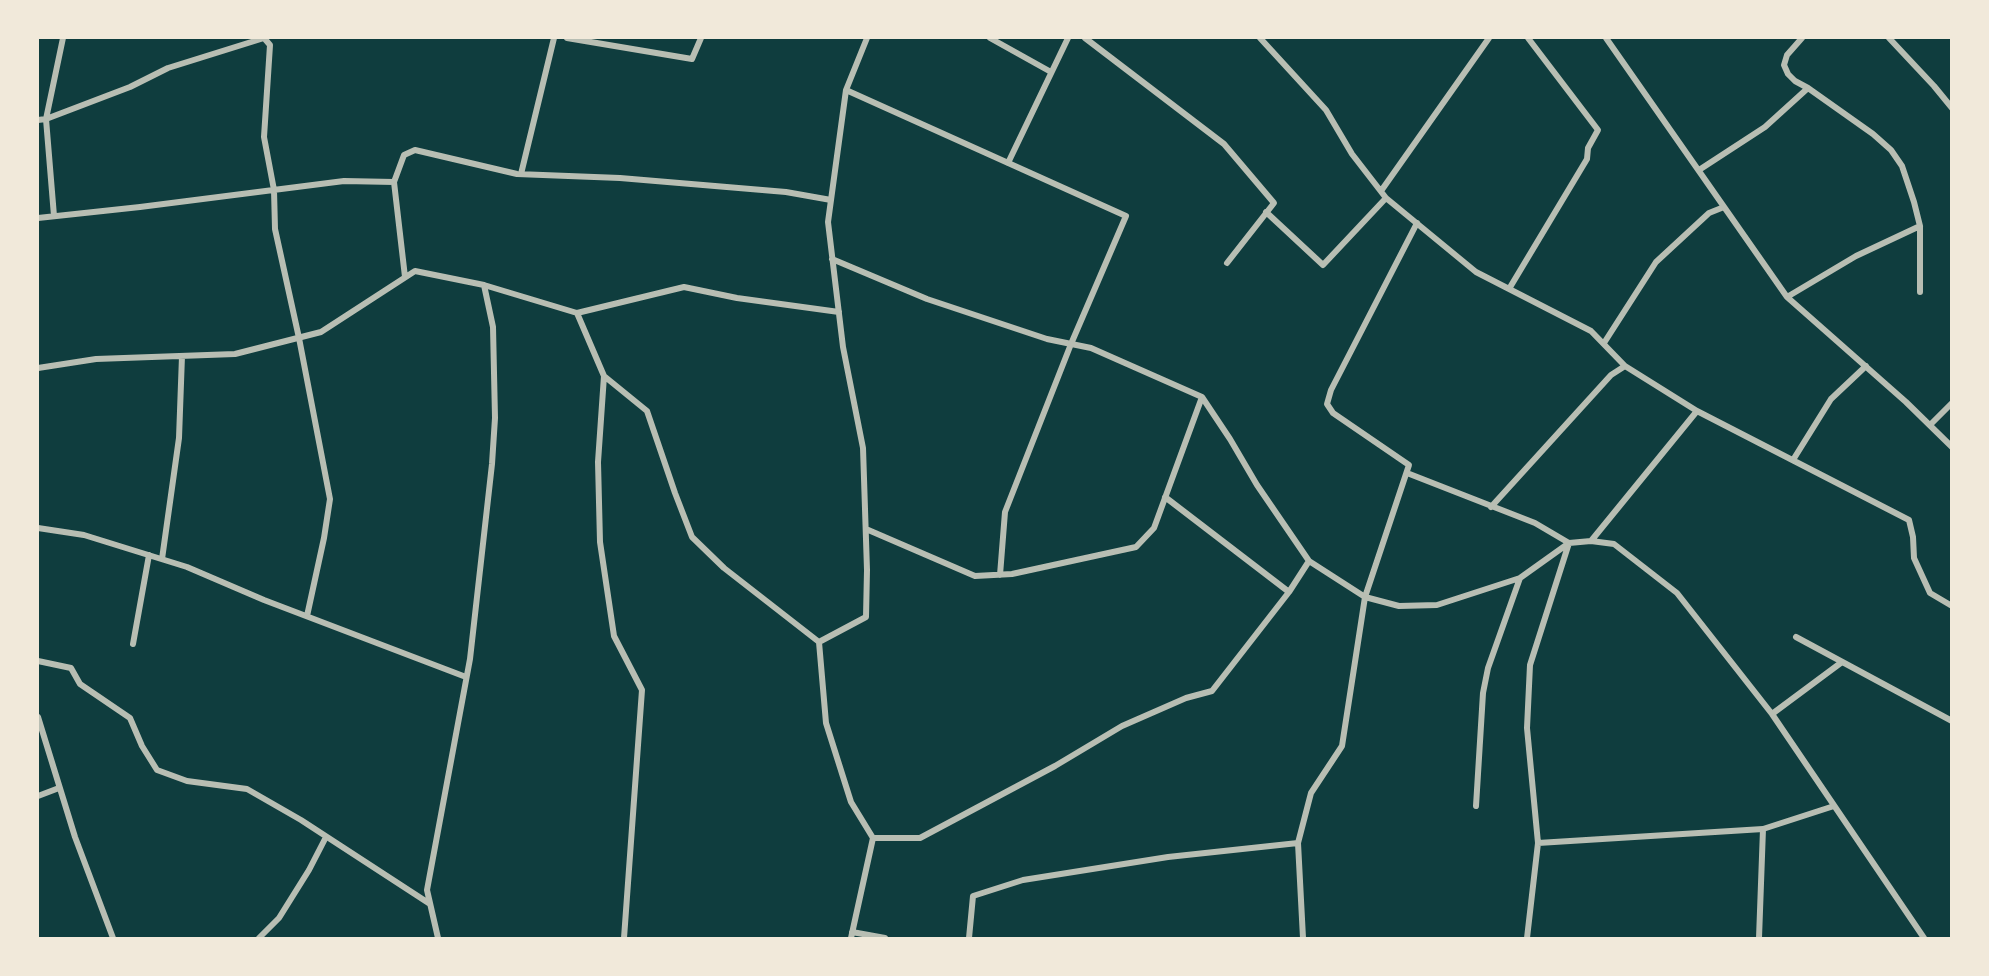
<!DOCTYPE html>
<html>
<head>
<meta charset="utf-8">
<style>
  body { margin:0 }
  #map { position:relative; width:1989px; height:976px; overflow:hidden; background:#0f3d3e; font-family:"Fira Sans",sans-serif }
  canvas { display:block }
  .frame { position:absolute; inset:0; border:39px solid #f1e9da; pointer-events:none }
</style>
</head>
<body>
<div id="map">
<canvas width="1989" height="976"></canvas>
<div class="frame"></div>
</div>
<script>
const ctx = document.querySelector('canvas').getContext('2d');
ctx.lineJoin = 'round';
const shape = rows => new Path2D(rows.map(r => 'M' + r).join(''));
function trace(path, color, width, dash) { ctx.strokeStyle = color; ctx.lineWidth = width; ctx.lineCap = dash ? 'butt' : 'round'; ctx.setLineDash(dash || []); ctx.stroke(path); }
trace(shape([
  [264,38,270,45,264,137,274,190,275,229,299,338,330,499,324,538,307,616],
  [567,38,692,59,701,38],
  [990,38,1051,72],
  [1085,38,1224,144,1274,203,1227,263],
  [1260,38,1326,110,1352,154,1386,198,1476,272,1591,331,1625,366,1697,411,1909,520,1913,537,1914,558,1930,593,1952,606],
  [1606,38,1787,297,1906,402,1952,447],
  [1802,38,1787,55,1784,65,1788,74,1795,81,1808,88,1873,134,1891,150,1902,166,1914,202,1920,226,1920,292],
  [1889,38,1934,86,1952,108],
  [846,90,1126,216,1071,344,1005,512,1000,575],
  [38,120,46,119,130,87,168,68,264,38],
  [1008,163,1068,38],
  [1699,170,1765,127,1808,88],
  [521,174,554,38],
  [394,182,404,155,415,150,517,174,620,178,786,192,831,200],
  [1381,191,1489,38],
  [1266,212,1323,265,1386,198],
  [54,216,46,119,63,38],
  [38,218,140,207,344,181,394,182,405,277],
  [832,259,927,299,1047,339,1091,348,1202,397,1230,439,1257,485,1309,561,1365,597,1399,606,1437,605,1520,578,1569,543,1591,541,1614,544,1677,593,1772,714,1924,938],
  [1509,289,1587,159,1588,148,1598,130,1528,38],
  [1787,297,1856,256,1920,226],
  [577,313,604,376,647,411,675,493,692,537,724,568,819,642],
  [1604,343,1656,262,1709,213,1724,207],
  [38,368,96,359,235,354,321,332,415,271,484,285],
  [604,376,598,462,600,542,614,636,642,690,624,938],
  [1931,424,1952,403],
  [1793,460,1831,399,1866,366],
  [1407,473,1535,523,1569,543],
  [1165,497,1289,592],
  [1491,507,1611,375,1625,366],
  [38,528,84,535,187,567,264,600,466,677],
  [866,529,975,576,1012,574,1136,547,1154,528,1202,397],
  [1591,541,1697,411],
  [162,559,179,438,182,356],
  [1796,637,1952,721],
  [133,644,149,555],
  [38,661,71,668,80,684,130,718,142,746,157,770,187,781,247,789,301,820,430,904],
  [1772,714,1842,662],
  [38,717,75,837,113,938],
  [38,796,59,788],
  [1476,806,1483,693,1488,668,1520,578],
  [873,838,920,838,1055,766,1122,726,1186,698,1212,691,1289,592,1309,561],
  [1538,843,1763,829,1834,806],
  [852,932,885,938],
  [259,938,279,918,309,870,326,837],
  [438,938,427,890,470,659,492,464,495,418,493,327,484,285,577,313,684,287,737,298,839,312],
  [851,938,873,838,851,802,826,723,819,642,866,617,867,570,863,448,843,347,828,222,846,90,867,38],
  [969,938,973,896,1023,880,1168,857,1298,843],
  [1303,938,1298,843,1311,793,1342,746,1365,597,1409,465,1333,413,1327,404,1331,390,1417,223],
  [1527,938,1538,843,1527,728,1530,665,1569,543],
  [1759,938,1763,829]
]), '#b8beb3', 6);
</script>
</body>
</html>
